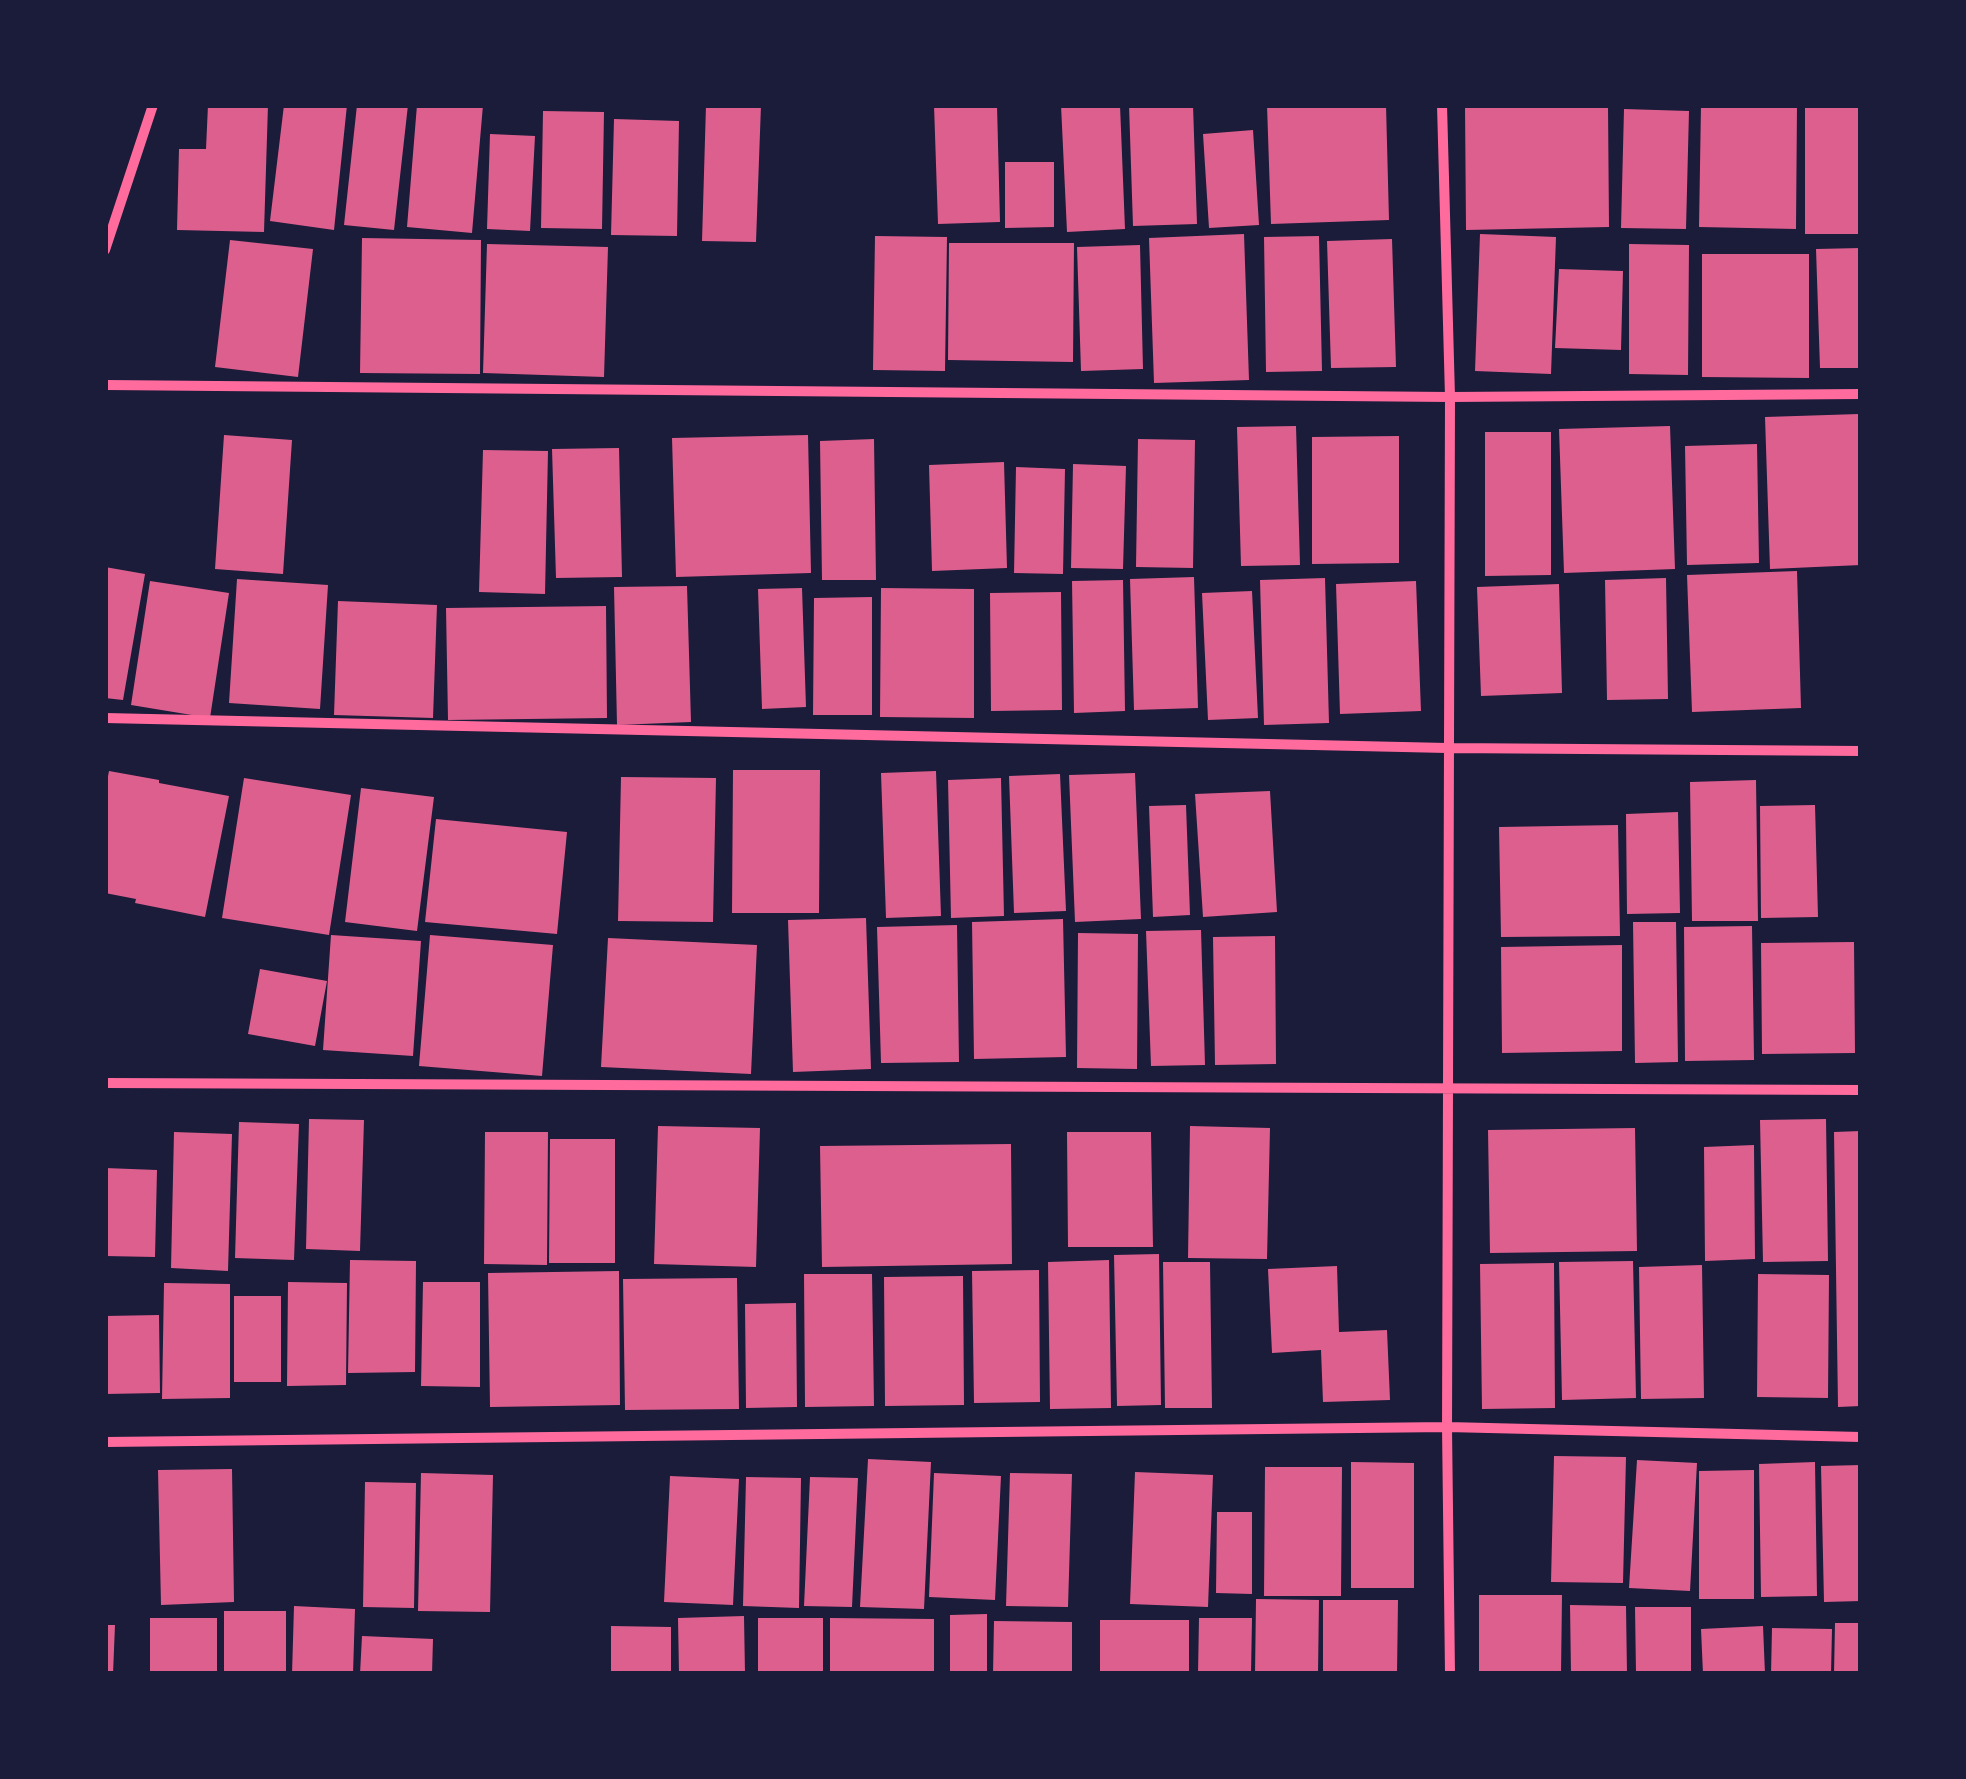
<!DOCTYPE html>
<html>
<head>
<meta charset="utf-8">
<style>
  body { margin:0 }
  #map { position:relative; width:1966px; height:1779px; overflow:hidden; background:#1b1b3a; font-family:Karla,sans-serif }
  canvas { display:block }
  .frame { position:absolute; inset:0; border:108px solid #1b1b3a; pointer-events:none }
</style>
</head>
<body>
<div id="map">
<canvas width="1966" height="1779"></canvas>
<div class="frame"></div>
</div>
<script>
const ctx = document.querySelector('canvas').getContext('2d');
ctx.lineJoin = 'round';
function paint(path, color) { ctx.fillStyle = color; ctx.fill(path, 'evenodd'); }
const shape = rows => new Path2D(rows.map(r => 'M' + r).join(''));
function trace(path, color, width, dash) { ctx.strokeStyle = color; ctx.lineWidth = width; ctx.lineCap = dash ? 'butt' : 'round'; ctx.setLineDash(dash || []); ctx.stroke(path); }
paint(shape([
  [208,105,268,105,264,232,177,230,179,149,206,149],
  [284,105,347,105,334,230,270,221],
  [357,105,408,105,394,230,344,225],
  [417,105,483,105,472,233,407,227],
  [706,105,761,105,756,242,702,241],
  [934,105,997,105,1000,222,938,224],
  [1061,105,1120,105,1125,229,1067,232],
  [1129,105,1193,105,1197,224,1133,226],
  [1267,105,1386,105,1389,220,1271,224],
  [1465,105,1608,105,1609,227,1466,230],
  [1701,105,1797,105,1796,229,1699,227],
  [1805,105,1861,105,1861,234,1805,234],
  [1624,109,1689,111,1686,229,1621,228],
  [543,111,604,112,602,229,541,228],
  [614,119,679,121,677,236,611,235],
  [1253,130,1259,225,1209,228,1203,134],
  [490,134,535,136,530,231,487,229],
  [1005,162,1054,162,1054,227,1005,228],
  [1244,234,1249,380,1154,383,1149,238],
  [1480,234,1556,237,1551,374,1475,371],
  [875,236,947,237,945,371,873,370],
  [1319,236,1322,371,1266,372,1264,237],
  [362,238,481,240,480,374,360,373],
  [1392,239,1396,367,1331,368,1327,241],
  [230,240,313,249,298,377,215,367],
  [949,243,1074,243,1073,362,948,360],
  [487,244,608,247,604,377,483,373],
  [1629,244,1689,245,1688,375,1629,374],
  [1140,245,1143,369,1081,371,1077,247],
  [1861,248,1861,368,1820,368,1816,249],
  [1702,254,1809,254,1809,378,1702,377],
  [1559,269,1623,271,1621,350,1555,348],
  [1859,414,1861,565,1770,569,1765,417],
  [1296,426,1300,565,1241,566,1237,427],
  [1670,426,1675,569,1564,573,1559,429],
  [1485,432,1551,432,1551,575,1485,576],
  [224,435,292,440,283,574,215,569],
  [808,435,811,573,676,577,672,438],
  [1399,436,1399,563,1312,564,1312,437],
  [874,439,876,580,822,580,820,441],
  [1138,439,1195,440,1193,568,1136,567],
  [1757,444,1759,563,1687,565,1685,446],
  [619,448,622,577,556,578,552,449],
  [483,450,548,451,545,594,479,592],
  [1004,462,1007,568,932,571,929,465],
  [1073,464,1126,466,1123,569,1071,568],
  [1016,467,1065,469,1063,574,1014,573],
  [105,567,145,574,123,700,105,698],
  [1797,571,1801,708,1692,712,1687,575],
  [1194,577,1198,708,1134,710,1130,579],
  [1325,578,1329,723,1264,725,1260,580],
  [1666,578,1668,699,1607,700,1605,580],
  [237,579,328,585,320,709,229,703],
  [1123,580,1125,711,1074,713,1072,581],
  [150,581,229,593,210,718,131,705],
  [1416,581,1421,711,1340,714,1336,584],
  [1559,584,1562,693,1481,696,1477,587],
  [687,586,691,722,617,725,614,587],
  [802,588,806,707,762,709,758,589],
  [881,588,974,589,974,718,880,717],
  [1252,591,1258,718,1208,720,1202,593],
  [1061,592,1062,710,991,711,990,593],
  [872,597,872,715,813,715,814,598],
  [338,601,437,605,433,718,334,715],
  [606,606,607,718,448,720,446,608],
  [733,770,820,770,819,913,732,913],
  [109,771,159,780,159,783,229,796,205,917,135,903,136,899,105,893,105,792],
  [936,771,941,916,886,918,881,773],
  [1135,773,1141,919,1075,922,1069,775],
  [1060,774,1066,911,1014,913,1009,776],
  [621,777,716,778,713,922,618,921],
  [244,778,351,795,329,935,222,918],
  [1001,778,1004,916,951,918,948,780],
  [1756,780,1758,921,1692,921,1690,782],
  [361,788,434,797,417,931,345,922],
  [1270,791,1277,912,1203,917,1195,794],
  [1186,805,1190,915,1153,917,1149,806],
  [1815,805,1818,917,1761,918,1760,806],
  [1678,812,1680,913,1627,914,1626,814],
  [436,819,567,832,557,934,425,922],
  [1618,825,1620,936,1501,937,1499,827],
  [866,918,871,1069,793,1072,788,920],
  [1063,919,1066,1057,974,1059,972,922],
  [1633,922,1676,922,1678,1062,1635,1063],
  [957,925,959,1062,881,1063,877,927],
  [1752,926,1754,1060,1685,1061,1684,927],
  [1201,930,1205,1065,1151,1066,1146,931],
  [1078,933,1138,934,1137,1069,1077,1068],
  [331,935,421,941,413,1056,323,1050],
  [430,935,553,945,542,1076,419,1066],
  [1275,936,1276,1064,1215,1065,1213,937],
  [608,938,757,945,751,1074,601,1067],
  [1854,942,1855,1053,1762,1054,1761,943],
  [1622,945,1622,1051,1502,1053,1501,947],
  [260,969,327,981,315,1046,248,1034],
  [309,1119,364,1120,360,1251,306,1249],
  [1826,1119,1828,1261,1763,1262,1760,1120],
  [239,1122,299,1124,294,1260,235,1258],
  [658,1126,760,1128,756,1267,654,1264],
  [1190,1126,1270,1128,1267,1259,1188,1258],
  [1635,1128,1637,1251,1490,1253,1488,1130],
  [1861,1131,1861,1406,1838,1407,1834,1132],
  [174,1132,232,1134,228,1271,171,1268],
  [485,1132,548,1132,547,1265,484,1264],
  [1067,1132,1151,1132,1153,1247,1068,1247],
  [550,1139,615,1139,615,1263,549,1263],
  [1011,1144,1012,1264,822,1267,820,1146],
  [1754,1145,1755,1259,1705,1261,1704,1147],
  [105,1168,157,1170,155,1257,105,1256],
  [1159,1254,1161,1405,1117,1406,1114,1255],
  [350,1260,416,1261,415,1372,348,1373],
  [1109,1260,1111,1408,1050,1409,1048,1262],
  [1633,1261,1636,1398,1562,1400,1559,1262],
  [1163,1262,1210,1262,1212,1408,1165,1408],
  [1554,1263,1555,1408,1482,1409,1480,1264],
  [1702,1265,1704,1398,1641,1399,1639,1267],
  [1337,1266,1339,1332,1387,1330,1390,1400,1323,1402,1321,1350,1272,1353,1268,1269],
  [1039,1270,1040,1402,974,1403,972,1271],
  [619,1271,620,1405,490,1407,488,1273],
  [804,1274,872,1274,874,1406,805,1407],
  [1758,1274,1829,1275,1828,1398,1757,1397],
  [963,1276,964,1405,885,1406,884,1277],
  [737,1278,739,1409,625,1410,623,1279],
  [288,1282,347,1283,346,1385,287,1386],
  [423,1282,480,1282,480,1387,421,1386],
  [164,1283,230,1284,230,1398,162,1399],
  [234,1296,281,1296,281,1382,234,1382],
  [796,1303,797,1407,746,1408,745,1304],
  [159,1315,160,1393,105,1394,105,1316],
  [1554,1456,1626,1457,1623,1583,1551,1582],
  [868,1459,931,1462,924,1609,860,1607],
  [1637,1460,1697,1463,1690,1591,1629,1588],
  [1351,1462,1414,1463,1414,1588,1351,1588],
  [1815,1462,1817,1596,1761,1597,1759,1464],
  [1861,1465,1861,1601,1824,1602,1821,1466],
  [1265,1467,1342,1467,1341,1596,1264,1596],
  [232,1469,234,1602,161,1605,158,1470],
  [1754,1470,1754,1599,1699,1599,1699,1471],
  [1135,1472,1213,1475,1208,1607,1130,1604],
  [421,1473,493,1475,490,1612,418,1611],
  [934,1473,1001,1476,995,1600,929,1597],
  [1010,1473,1072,1474,1068,1607,1006,1606],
  [670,1476,739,1479,733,1605,664,1602],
  [746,1477,801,1478,799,1608,743,1606],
  [810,1477,858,1478,852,1607,804,1606],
  [365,1482,416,1483,414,1608,363,1607],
  [1217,1512,1252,1512,1252,1594,1216,1593],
  [1479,1595,1562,1595,1561,1674,1479,1674],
  [1256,1599,1319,1600,1318,1674,1255,1674],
  [1323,1600,1398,1600,1397,1674,1323,1674],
  [1570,1605,1626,1606,1627,1674,1571,1674],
  [294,1606,355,1609,353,1674,292,1674],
  [1635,1607,1691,1607,1691,1674,1636,1674],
  [224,1611,286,1611,286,1674,224,1674],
  [987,1614,987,1674,950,1674,950,1615],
  [744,1616,745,1674,679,1674,678,1618],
  [150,1618,217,1618,217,1674,150,1674],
  [758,1618,823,1618,823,1674,758,1674],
  [830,1618,934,1619,934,1674,830,1674],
  [1199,1618,1252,1618,1251,1674,1198,1674],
  [1100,1620,1189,1620,1189,1674,1100,1674],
  [994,1621,1072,1622,1072,1674,993,1674],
  [1835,1623,1861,1623,1861,1674,1834,1674],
  [105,1625,115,1625,113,1674,105,1674],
  [611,1626,671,1627,671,1674,611,1674],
  [1763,1626,1765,1674,1703,1674,1701,1629],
  [1772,1628,1832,1629,1831,1674,1771,1674],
  [362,1636,433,1639,432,1674,360,1674]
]), '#dd5f8e');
trace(shape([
  [1442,105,1450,397,1447,1427,1450,1674],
  [105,250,153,105],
  [105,385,1450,397,1861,394],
  [105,718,1447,748,1861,751],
  [105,1083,1861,1090],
  [105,1442,1447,1427,1861,1437]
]), '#ff6b9d', 10);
</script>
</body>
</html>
